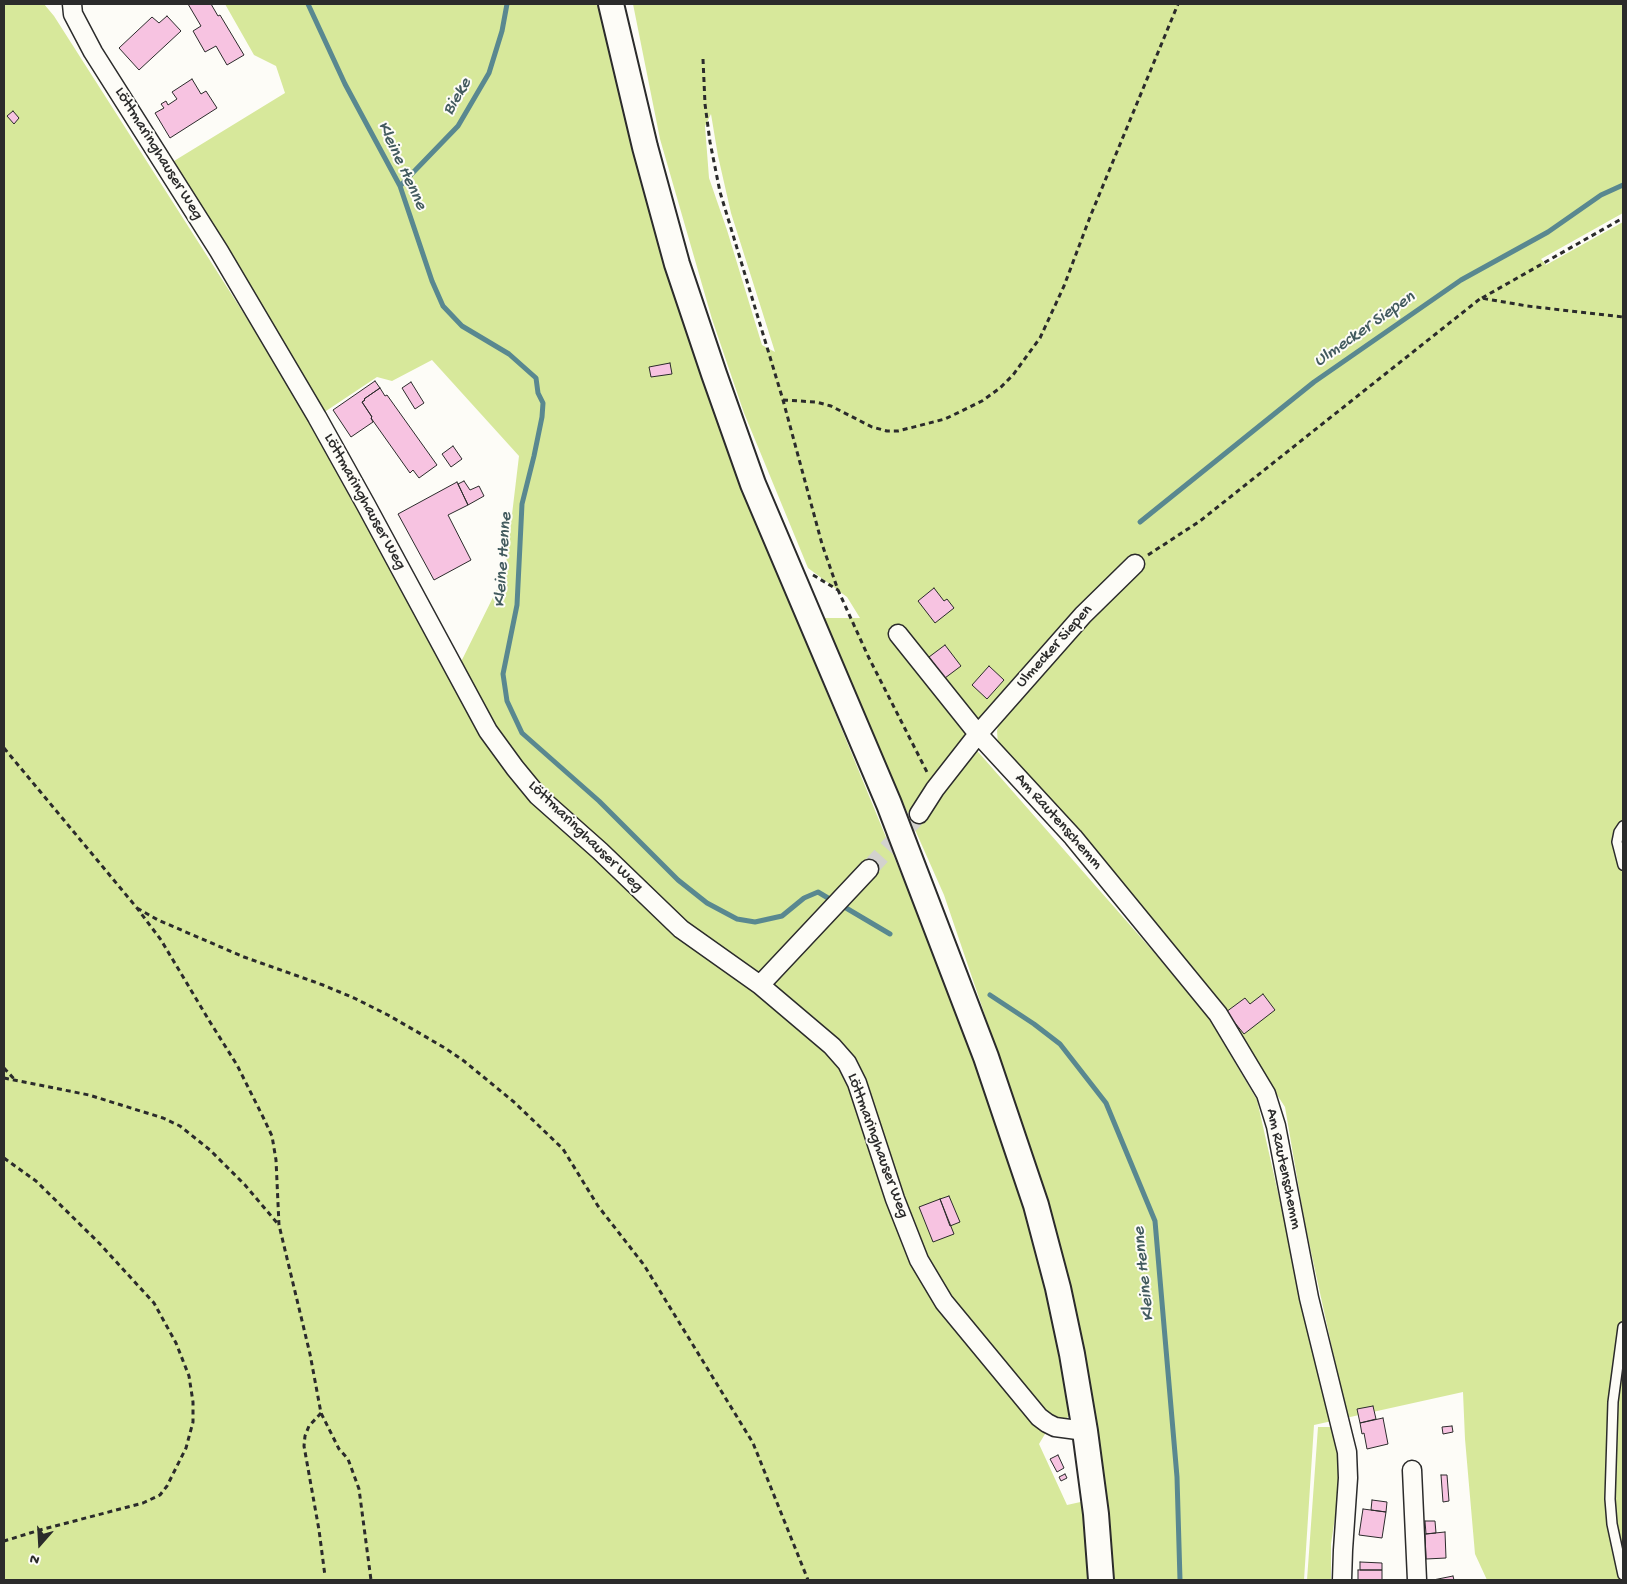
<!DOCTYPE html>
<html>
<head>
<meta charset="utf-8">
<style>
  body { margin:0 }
  #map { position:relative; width:1627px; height:1584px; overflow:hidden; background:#fdfcf7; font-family:"Gochi Hand",sans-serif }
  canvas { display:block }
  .frame { position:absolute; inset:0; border:5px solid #2b2b2b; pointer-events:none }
  .north { position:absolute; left:15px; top:1519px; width:50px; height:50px; -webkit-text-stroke:4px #fdfcf7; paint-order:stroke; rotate:199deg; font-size:14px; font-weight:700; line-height:20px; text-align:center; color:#2b2b2b }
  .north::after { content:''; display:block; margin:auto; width:18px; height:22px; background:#2b2b2b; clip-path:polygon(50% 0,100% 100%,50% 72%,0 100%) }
</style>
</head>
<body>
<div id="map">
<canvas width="1627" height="1584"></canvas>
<div class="frame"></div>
<div class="north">N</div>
</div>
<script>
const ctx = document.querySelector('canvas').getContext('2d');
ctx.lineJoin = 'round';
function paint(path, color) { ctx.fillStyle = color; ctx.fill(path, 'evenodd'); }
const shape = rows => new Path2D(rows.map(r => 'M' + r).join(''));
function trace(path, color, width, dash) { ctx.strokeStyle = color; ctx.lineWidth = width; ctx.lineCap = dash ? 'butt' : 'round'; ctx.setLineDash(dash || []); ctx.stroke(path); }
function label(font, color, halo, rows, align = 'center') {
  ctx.font = font + ' "Gochi Hand",sans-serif'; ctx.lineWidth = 4; ctx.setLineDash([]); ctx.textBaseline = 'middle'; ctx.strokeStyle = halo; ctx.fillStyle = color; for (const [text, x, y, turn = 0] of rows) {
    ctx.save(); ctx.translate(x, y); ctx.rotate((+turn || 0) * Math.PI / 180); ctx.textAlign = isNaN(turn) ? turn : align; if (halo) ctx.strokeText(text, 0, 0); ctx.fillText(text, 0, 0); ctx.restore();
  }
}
paint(shape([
  [4,4,44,4,54,16,366,505,456,672,505,573,519,456,432,360,392,381,377,377,317,417,174,161,285,93,276,66,254,55,225,4,600,4,719,420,792,608,970,1042,1023,1196,1042,1272,1070,1399,1070,1412,1067,1419,1061,1421,1054,1419,1039,1444,1067,1505,1085,1501,1089,1580,4,1580],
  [633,4,1623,4,1623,213,1541,259,1546,265,1623,222,1623,1580,1487,1580,1475,1554,1465,1439,1463,1392,1314,1425,1304,1580,1111,1580,1103,1485,1080,1331,1052,1218,993,1039,944,895,821,618,860,618,847,597,808,568,744,413,712,319,660,139],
  [711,114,718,156,731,213,775,352,762,345,727,230,709,178,705,126],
  [1000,716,997,731,998,745,1232,1027,1268,1081,1285,1107,1305,1224,1342,1394,1326,1405,1257,1100,1210,1020,1158,957,965,737],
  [1318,1427,1334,1427,1342,1471,1331,1544,1331,1580,1307,1580]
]), '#d7e89b');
trace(shape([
  [308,4,345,84,400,186,432,281,443,306,462,326,509,354,536,378,538,393,543,403,542,417,534,456,522,504,517,605,503,674,507,701,522,733,599,801,678,880,707,903,737,919,755,922,782,916,804,898,818,892,833,901],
  [400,186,458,126,489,73,502,31,507,4],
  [1140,522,1314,382,1461,280,1548,232,1601,195,1623,185],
  [841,905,890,934],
  [990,995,1034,1024,1060,1044,1106,1103,1155,1221,1177,1477,1180,1580]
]), '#598890', 5);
const building = shape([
  [188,4,211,4,218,16,220,15,244,55,227,65,216,46,205,52,193,31,201,26,188,4],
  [167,16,181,31,139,70,119,48,152,17,159,23,167,16],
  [192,79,201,94,206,91,217,108,170,138,155,113,164,108,161,104,166,101,168,105,177,99,172,92,192,79],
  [13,111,19,118,14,124,7,116,13,111],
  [670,363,672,374,651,377,649,367,670,363],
  [375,381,380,388,364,399,365,400,362,402,372,417,371,418,373,422,351,437,333,410,375,381],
  [411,382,424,403,415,409,402,388,411,382],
  [380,388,385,396,387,395,437,465,419,478,413,470,410,473,371,418,372,417,362,402,365,400,364,399,380,388],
  [453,446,462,459,451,467,442,454,453,446],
  [464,481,470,490,479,486,484,496,468,505,458,484,464,481],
  [457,482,468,505,448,515,471,560,434,580,398,514,457,482],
  [934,588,944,601,947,599,954,608,935,623,918,601,934,588],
  [945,645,961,666,945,678,929,657,945,645],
  [989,666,1004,680,987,699,972,685,989,666],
  [1263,994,1275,1010,1244,1034,1226,1012,1245,998,1250,1004,1263,994],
  [949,1196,960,1222,950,1226,940,1199,949,1196],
  [940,1199,954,1234,933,1242,919,1207,940,1199],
  [1373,1406,1376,1419,1360,1423,1357,1409,1373,1406],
  [1383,1418,1388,1444,1367,1449,1364,1433,1362,1434,1360,1423,1383,1418],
  [1452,1426,1453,1432,1443,1434,1442,1427,1452,1426],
  [1058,1455,1064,1468,1057,1472,1050,1459,1058,1455],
  [1065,1474,1067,1478,1061,1481,1059,1477,1065,1474],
  [1441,1475,1447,1475,1449,1501,1443,1502,1441,1475],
  [1372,1500,1387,1502,1386,1512,1371,1510,1372,1500],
  [1363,1509,1386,1512,1382,1538,1359,1535,1363,1509],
  [1425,1521,1435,1521,1436,1533,1426,1534,1425,1521],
  [1445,1532,1446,1558,1426,1559,1425,1534,1445,1532],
  [1360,1562,1382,1563,1382,1570,1360,1570,1360,1562],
  [1358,1570,1382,1570,1382,1580,1358,1580,1358,1570],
  [1453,1576,1454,1580,1433,1580,1453,1576]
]);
paint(building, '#f7c3e1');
trace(building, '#2b2b2b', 1);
trace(shape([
  [869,869,919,814]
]), '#d3d2ce', 18, [18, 9]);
const lane = shape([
  [1623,826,1619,832,1617,842,1623,865],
  [1623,1327,1613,1402,1610,1499,1612,1524,1623,1575]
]);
const street = shape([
  [72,4,73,14,93,52,219,251,317,417,366,505,488,731,515,768,538,796,600,851,681,929,760,985,832,1046,847,1063,857,1083,895,1199,919,1260,944,1302,1039,1417,1047,1423,1055,1427,1085,1431],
  [898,634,978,734,1083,615,1135,564],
  [919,814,935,789,978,734,1073,837,1218,1014,1266,1094,1276,1126,1309,1298,1347,1452,1348,1478,1343,1550,1342,1580],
  [760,985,869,869],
  [1412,1470,1417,1580]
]);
const secondary = shape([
  [611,4,645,147,677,264,714,374,753,484,889,804,986,1057,1036,1205,1058,1288,1072,1354,1085,1431,1096,1514,1101,1580]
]);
trace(lane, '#2b2b2b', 12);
trace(street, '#2b2b2b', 21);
trace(secondary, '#2b2b2b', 28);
trace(shape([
  [703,59,705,104,710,142,720,192,783,400,822,544,838,590,868,656,928,774],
  [1482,298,1623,218],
  [783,400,816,402,831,406,872,427,887,431,898,431,945,419,982,401,1000,388,1013,375,1040,338,1064,286,1090,217,1178,4],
  [1148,555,1200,521,1481,298,1527,306,1623,317],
  [813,575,838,590],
  [4,748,137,908,161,940,210,1022,237,1065,264,1119,272,1136,276,1160,279,1225,310,1354,321,1413,339,1449,348,1459,359,1489,371,1580],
  [137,908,158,920,244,957,323,985,354,998,388,1015,445,1048,464,1061,514,1102,563,1149,598,1206,644,1265,753,1443,808,1580],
  [4,1068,15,1080],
  [4,1078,89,1095,163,1118,180,1126,210,1150,245,1185,278,1224],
  [4,1158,36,1181,99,1243,154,1303,176,1343,189,1376,193,1402,193,1422,186,1448,167,1486,160,1495,143,1503,40,1530,4,1541],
  [321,1413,309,1426,305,1436,304,1446,319,1530,325,1576]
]), '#2b2b2b', 3, [5, 4]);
trace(lane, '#fdfcf7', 9);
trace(street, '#fdfcf7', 18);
trace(secondary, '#fdfcf7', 24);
label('16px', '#2b2b2b', '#fdfcf7', [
  ["Löttmaringhauser Weg",158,154,58],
  ["Löttmaringhauser Weg",364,502,61],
  ["Ulmecker Siepen",1055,647,-48],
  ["Am Rautenschemm",1058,822,48],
  ["Löttmaringhauser Weg",585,837,44],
  ["Löttmaringhauser Weg",877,1146,70],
  ["Am Rautenschemm",1283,1169,78]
]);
label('italic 18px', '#425a5e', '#fdfcf7', [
  ["Bieke",458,97,-59],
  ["Kleine Henne",401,166,65],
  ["Ulmecker Siepen",1365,330,-35],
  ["Kleine Henne",504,560,-86],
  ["Kleine Henne",1145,1274,-96]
]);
</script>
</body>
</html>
